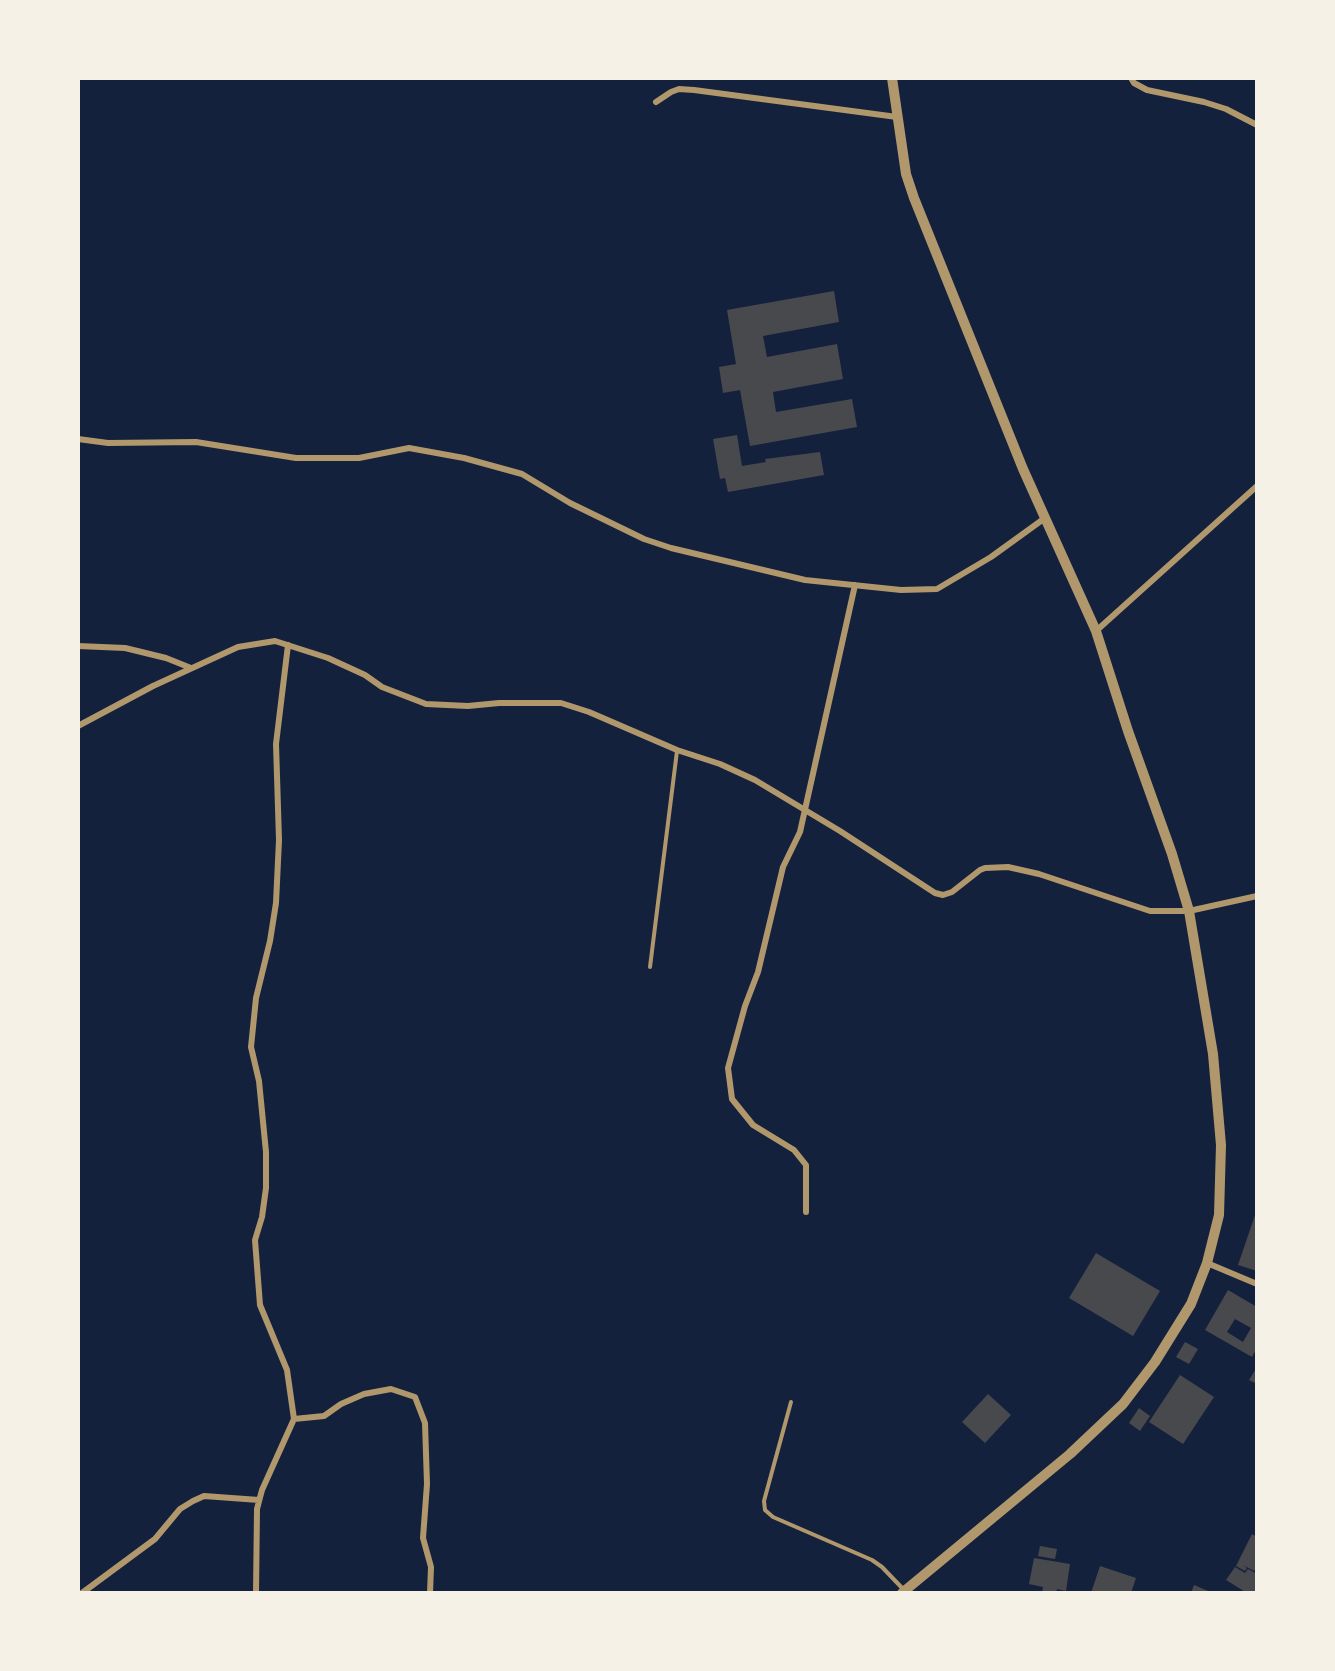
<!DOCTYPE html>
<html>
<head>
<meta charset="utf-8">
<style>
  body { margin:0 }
  #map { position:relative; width:1335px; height:1671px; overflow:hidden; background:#14213d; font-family:"Noto Sans",sans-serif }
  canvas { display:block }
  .frame { position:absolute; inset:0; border:80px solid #f6f1e7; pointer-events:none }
</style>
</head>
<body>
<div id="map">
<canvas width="1335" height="1671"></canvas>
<div class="frame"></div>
</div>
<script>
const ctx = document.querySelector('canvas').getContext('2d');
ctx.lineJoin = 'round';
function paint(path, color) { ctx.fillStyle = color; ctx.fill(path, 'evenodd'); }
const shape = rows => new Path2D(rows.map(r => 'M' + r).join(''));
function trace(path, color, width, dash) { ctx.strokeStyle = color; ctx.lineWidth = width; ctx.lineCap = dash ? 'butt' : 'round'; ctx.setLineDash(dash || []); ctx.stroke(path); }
paint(shape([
  [834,291,839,322,763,336,767,357,837,344,843,379,773,392,776,412,852,399,857,427,750,446,740,390,723,393,719,367,736,364,727,310],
  [737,435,742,466,766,462,765,459,820,452,824,475,728,492,725,478,720,479,713,439],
  [1255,1215,1257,1216,1257,1271,1238,1265],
  [1096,1253,1160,1291,1133,1336,1069,1298],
  [1228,1290,1257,1307,1257,1348,1252,1357,1205,1330],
  [1235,1319,1251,1328,1243,1342,1227,1332],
  [1185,1342,1198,1349,1189,1364,1176,1357],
  [1257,1367,1257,1384,1249,1380],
  [1180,1375,1214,1397,1183,1444,1149,1422],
  [988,1394,1011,1415,985,1443,962,1422],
  [1139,1408,1150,1416,1140,1431,1129,1423],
  [1252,1534,1257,1537,1257,1565,1254,1571,1243,1565,1247,1568,1245,1571,1236,1566],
  [1040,1546,1057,1549,1055,1559,1038,1556],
  [1034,1558,1070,1564,1066,1591,1057,1589,1056,1593,1042,1593,1043,1587,1029,1584],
  [1100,1566,1136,1578,1131,1593,1091,1593],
  [1235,1567,1245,1573,1248,1569,1257,1574,1257,1593,1247,1593,1226,1580],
  [1194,1585,1213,1593,1191,1593]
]), '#48494c');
trace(shape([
  [650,967,677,751],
  [791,1402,764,1501,765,1510,773,1517,872,1560,882,1567,904,1590]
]), '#b1986c', 4);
trace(shape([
  [1131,78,1134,83,1147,90,1204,102,1226,109,1257,125],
  [656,102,671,92,679,89,694,90,897,117],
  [78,439,108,443,196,442,296,458,359,458,409,448,464,458,522,474,570,503,644,539,671,548,805,580,901,590,937,589,991,557,1045,518],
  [1096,631,1257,486],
  [288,645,276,744,279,840,276,903,270,941,256,998,251,1047,259,1081,266,1152,266,1188,262,1217,255,1240,260,1305,287,1370,294,1419,324,1416,341,1404,364,1394,391,1389,415,1397,425,1423,427,1484,423,1538,431,1567,430,1593],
  [78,646,125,648,166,658,191,668],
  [78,726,153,686,238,647,275,641,328,658,365,675,382,687,426,704,468,706,499,703,561,703,589,712,677,750,720,764,755,780,840,831,935,893,943,895,952,892,980,870,985,868,1008,867,1039,874,1150,911,1189,911,1257,896],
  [806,1212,806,1165,794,1150,753,1125,732,1099,728,1068,745,1006,758,972,783,867,800,832,855,585],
  [1207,1263,1257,1284],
  [82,1593,155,1539,180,1509,193,1501,204,1496,259,1500],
  [256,1593,257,1509,262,1490,294,1419]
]), '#b1986c', 6);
trace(shape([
  [892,78,906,174,914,198,1023,469,1096,631,1128,731,1172,854,1189,911,1213,1054,1221,1145,1219,1215,1207,1263,1191,1304,1155,1362,1123,1404,1070,1454,902,1593]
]), '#b1986c', 10);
</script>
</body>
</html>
